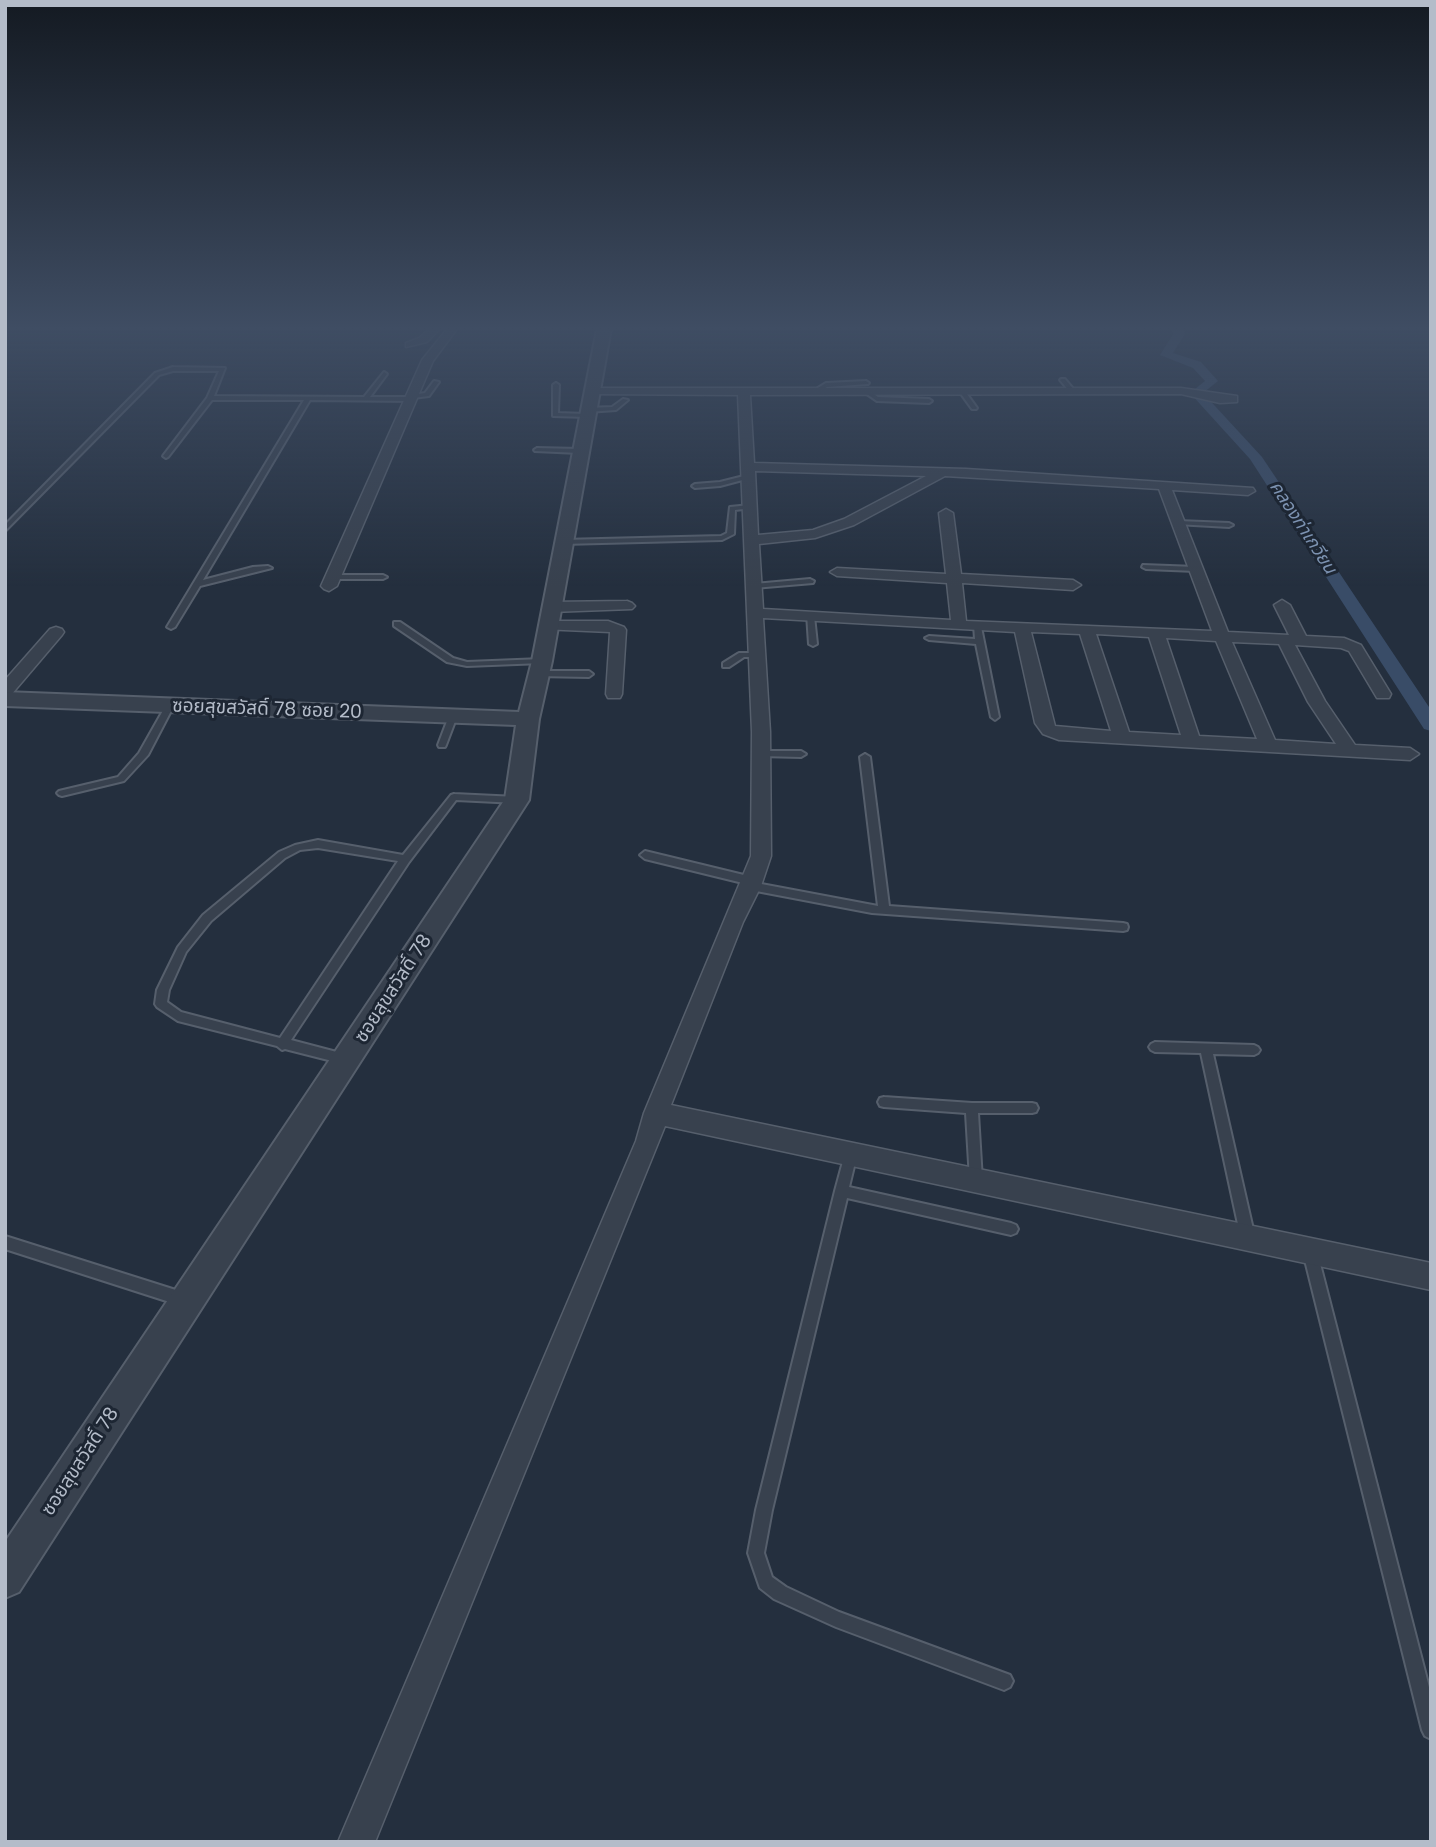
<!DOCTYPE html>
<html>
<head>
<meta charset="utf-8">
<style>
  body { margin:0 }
  #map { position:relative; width:1436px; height:1847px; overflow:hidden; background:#242f3e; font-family:Poppins,sans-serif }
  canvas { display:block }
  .frame { position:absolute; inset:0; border:7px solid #b4bcc9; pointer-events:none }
</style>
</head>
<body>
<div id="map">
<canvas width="1436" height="1847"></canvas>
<div class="frame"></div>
</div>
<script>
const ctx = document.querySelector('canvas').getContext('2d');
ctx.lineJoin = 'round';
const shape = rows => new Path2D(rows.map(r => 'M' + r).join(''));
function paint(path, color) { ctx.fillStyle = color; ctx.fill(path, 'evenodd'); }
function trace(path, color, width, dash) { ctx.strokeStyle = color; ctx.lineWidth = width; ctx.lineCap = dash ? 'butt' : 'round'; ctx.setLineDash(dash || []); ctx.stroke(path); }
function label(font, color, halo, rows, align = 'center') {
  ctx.font = font + ' Poppins,"Noto Sans Thai",sans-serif'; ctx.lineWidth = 6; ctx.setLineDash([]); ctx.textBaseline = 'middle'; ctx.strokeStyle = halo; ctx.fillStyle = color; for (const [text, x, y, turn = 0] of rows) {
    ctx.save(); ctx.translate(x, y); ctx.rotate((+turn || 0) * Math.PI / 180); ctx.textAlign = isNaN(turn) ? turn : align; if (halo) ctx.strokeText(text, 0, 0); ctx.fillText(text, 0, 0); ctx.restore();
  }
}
paint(shape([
  [1172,329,1184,329,1185,334,1173,353,1201,362,1218,381,1203,393,1262,457,1431,710,1431,731,1424,729,1250,459,1190,393,1205,381,1193,368,1160,355,1173,334,1172,329]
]), '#394c67');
const service = shape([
  [173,367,225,368,214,396,364,397,384,372,387,374,370,397,411,397,411,395,425,393,434,381,439,382,429,396,413,398,413,400,411,401,310,400,203,580,253,567,268,566,272,568,200,586,175,627,171,629,167,627,304,400,212,400,168,457,166,458,163,456,207,398,219,371,173,371,159,375,5,531,5,525,155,373,173,367],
  [1061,379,1065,379,1075,391,1074,392,1070,392,1060,380,1061,379],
  [866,381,869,383,868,384,827,387,818,392,813,391,826,383,866,381],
  [556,383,559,385,558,413,586,414,589,416,588,417,553,416,553,385,556,383],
  [864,390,868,390,878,397,929,399,932,401,929,403,877,401,864,392,864,390],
  [960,390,964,390,977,408,976,409,972,409,959,391,960,390],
  [623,399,628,400,616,410,587,412,584,410,587,408,612,407,623,399],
  [537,448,579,449,582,451,579,453,535,451,534,450,537,448],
  [748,475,750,476,750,478,720,486,695,488,692,486,695,484,720,482,748,475],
  [750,505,752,506,752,508,735,510,734,534,722,540,562,544,558,542,562,540,721,536,727,533,730,507,750,505],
  [1178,521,1229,523,1233,525,1229,527,1176,524,1176,522,1178,521],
  [1143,565,1196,567,1200,569,1196,571,1146,569,1142,567,1143,565],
  [330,575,383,575,387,577,383,579,330,579,330,575],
  [810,579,814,581,813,583,754,588,750,586,754,584,810,579],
  [807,614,810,614,814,616,817,644,813,646,809,644,807,614],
  [394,622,400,622,453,658,467,662,542,659,546,661,542,663,467,666,447,662,394,626,394,622],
  [974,625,980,625,981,627,999,717,995,720,991,717,976,644,929,640,925,638,929,636,975,639,974,625],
  [739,653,757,653,761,655,757,657,744,657,729,667,723,667,723,663,739,653],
  [538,671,589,671,593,674,589,677,535,676,534,674,538,671],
  [169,704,173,707,148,755,124,781,62,796,59,795,57,793,59,791,118,777,139,753,165,707,169,704],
  [453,713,457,716,446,745,445,747,439,747,438,745,449,716,453,713],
  [762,751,801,751,806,754,801,757,759,756,757,754,762,751],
  [865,754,870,757,889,906,1123,923,1127,924,1128,927,1127,930,1123,931,872,913,751,890,747,889,746,886,747,884,645,859,640,855,645,851,752,877,756,878,757,881,756,883,878,906,860,757,865,754],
  [454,794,517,797,522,800,517,803,456,800,409,862,291,1040,348,1055,350,1059,348,1063,344,1064,285,1049,282,1050,277,1046,178,1021,157,1007,155,1004,157,990,178,947,203,915,279,852,295,845,318,840,403,855,451,795,454,794],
  [318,848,398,861,280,1038,181,1012,167,1002,169,990,186,952,211,921,285,858,300,850,318,848],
  [1155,1042,1254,1045,1258,1047,1260,1050,1258,1053,1254,1055,1213,1054,1255,1238,1253,1243,1248,1244,1243,1243,1241,1238,1201,1053,1155,1052,1151,1050,1149,1047,1151,1044,1155,1042],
  [884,1097,972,1103,1032,1103,1036,1104,1038,1108,1036,1112,1032,1113,978,1113,982,1180,981,1184,976,1186,971,1184,970,1180,966,1113,884,1107,880,1106,878,1102,880,1098,884,1097],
  [851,1148,855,1150,857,1154,849,1187,1011,1223,1016,1225,1018,1229,1016,1233,1011,1235,847,1198,772,1510,764,1553,772,1577,786,1587,839,1612,1010,1675,1013,1681,1010,1687,1004,1690,836,1627,774,1599,760,1588,748,1553,756,1510,835,1191,845,1154,847,1150,851,1148],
  [5,1236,182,1292,187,1294,189,1299,187,1304,182,1306,5,1249,5,1236],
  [1310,1245,1315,1247,1317,1252,1431,1695,1431,1739,1425,1736,1422,1730,1303,1252,1305,1247,1310,1245]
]);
const minor = shape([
  [429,329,440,329,427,342,406,347,406,343,419,338,429,329],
  [447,329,457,329,433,361,337,586,329,591,324,589,321,586,422,360,447,329],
  [591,388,1181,388,1237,396,1237,402,1220,403,1181,394,750,395,754,463,966,469,1253,488,1255,491,1248,495,1172,490,1228,632,1289,635,1274,605,1282,600,1290,605,1306,636,1344,638,1361,645,1391,694,1389,698,1377,698,1349,651,1341,648,1295,645,1325,701,1355,745,1410,748,1419,754,1410,760,1059,740,1043,734,1035,723,1015,632,763,618,770,732,771,856,761,886,743,922,671,1105,1431,1263,1431,1290,665,1126,375,1842,338,1842,636,1141,644,1113,751,856,752,732,738,395,587,394,587,390,591,388],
  [755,471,926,476,844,519,813,530,758,535,755,471],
  [945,476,1159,489,1212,631,966,621,962,583,1073,590,1081,585,1073,580,961,574,953,513,946,509,939,513,946,574,837,568,830,572,837,576,947,583,951,620,763,609,759,544,815,538,854,525,945,476],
  [1031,632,1080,634,1111,731,1055,726,1031,632],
  [1096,634,1149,637,1181,735,1129,732,1096,634],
  [1166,638,1216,641,1257,739,1199,736,1166,638],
  [1232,642,1279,644,1308,702,1336,744,1275,740,1232,642],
  [627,601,632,603,635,606,632,609,551,612,543,607,551,602,627,601],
  [547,621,608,621,624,627,626,630,622,694,620,698,608,698,606,694,610,632,541,629,539,626,547,621],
  [56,627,62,629,64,632,62,635,11,695,5,696,5,680,50,629,56,627]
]);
const tertiary = shape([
  [597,329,611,329,552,661,539,719,529,800,19,1592,5,1598,5,1542,505,799,516,725,5,706,5,692,519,712,532,661,597,329]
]);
trace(service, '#565f6c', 4);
trace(minor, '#565f6c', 3);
trace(tertiary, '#565f6c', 4);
paint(service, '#38414e');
paint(minor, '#38414e');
paint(tertiary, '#38414e');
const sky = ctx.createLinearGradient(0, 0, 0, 587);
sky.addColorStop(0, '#141a22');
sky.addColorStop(0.56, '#3f4d63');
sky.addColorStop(1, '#3f4d6300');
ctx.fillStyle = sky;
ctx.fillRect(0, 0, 1436, 587);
label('italic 18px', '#7c92b1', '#1d2633', [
  ["คลองท่าเกวียน",1302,528,57]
]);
label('19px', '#b4bcc9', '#1d2633', [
  ["ซอยสุขสวัสดิ์ 78 ซอย 20",267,710,2],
  ["ซอยสุขสวัสดิ์ 78",394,989,-57],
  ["ซอยสุขสวัสดิ์ 78",81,1462,-57]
]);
</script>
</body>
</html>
